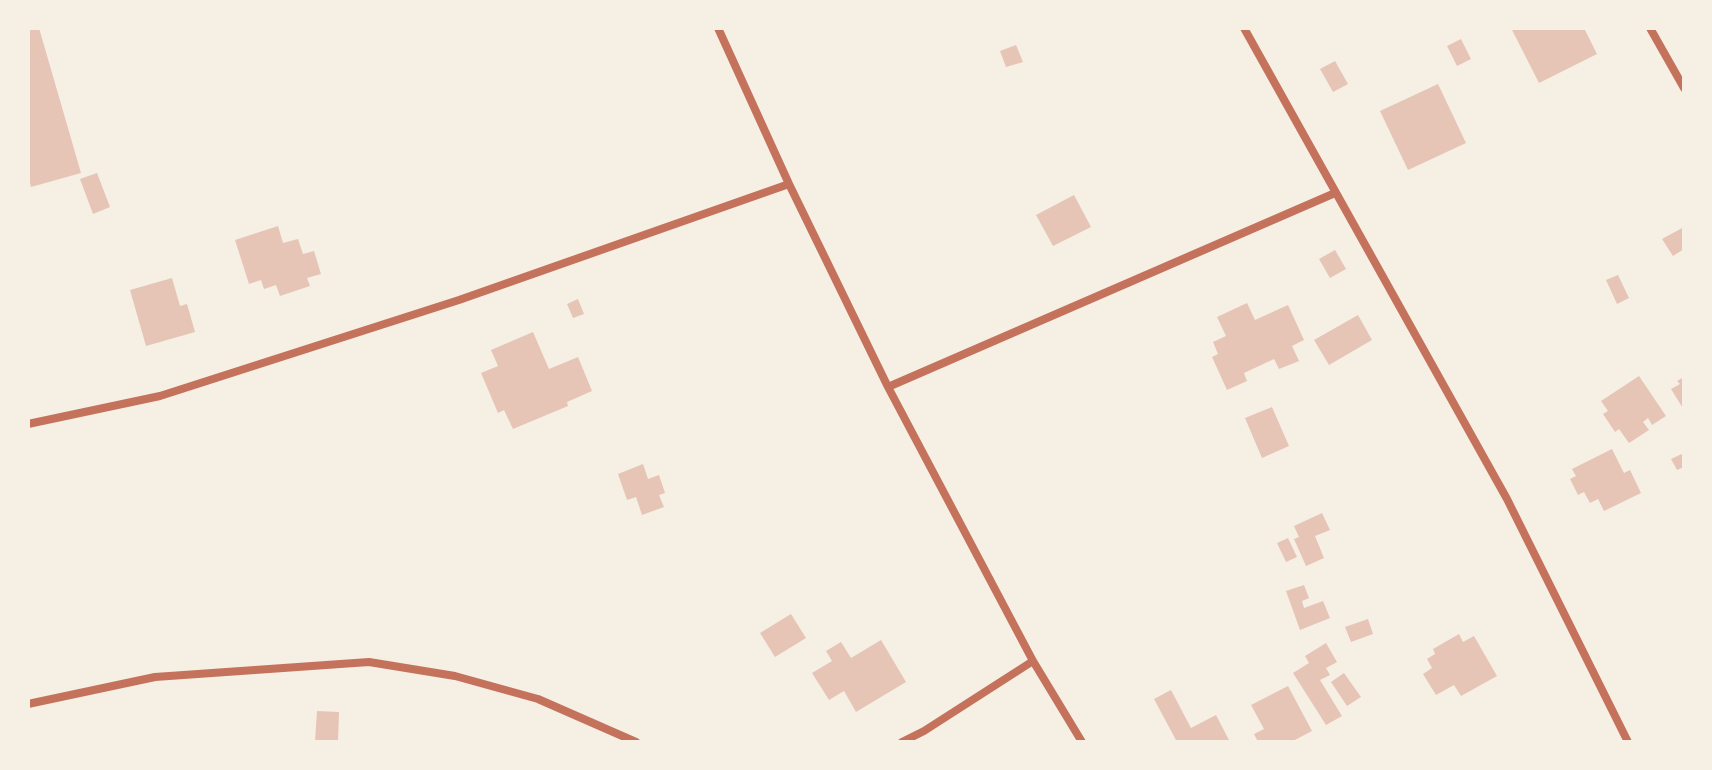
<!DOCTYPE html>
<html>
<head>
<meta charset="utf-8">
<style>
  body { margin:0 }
  #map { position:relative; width:1712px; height:770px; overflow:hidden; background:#f6efe4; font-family:Commissioner,sans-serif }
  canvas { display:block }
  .frame { position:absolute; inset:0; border:30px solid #f6efe4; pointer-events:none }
</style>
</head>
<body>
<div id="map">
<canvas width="1712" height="770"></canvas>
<div class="frame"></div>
</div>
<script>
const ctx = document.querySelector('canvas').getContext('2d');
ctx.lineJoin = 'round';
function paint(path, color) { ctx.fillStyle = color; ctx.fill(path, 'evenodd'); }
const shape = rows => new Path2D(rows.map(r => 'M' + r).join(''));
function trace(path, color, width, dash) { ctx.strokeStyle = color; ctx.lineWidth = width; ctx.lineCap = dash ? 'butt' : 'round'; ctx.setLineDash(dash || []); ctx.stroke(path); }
paint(shape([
  [28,28,39,28,81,173,31,187,28,176],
  [1511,28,1584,28,1597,54,1539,83],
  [1461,39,1471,59,1457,66,1447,46],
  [1016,45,1023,62,1006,67,1000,51],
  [1335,61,1348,84,1333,92,1320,69],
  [1438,84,1466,143,1408,170,1380,111],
  [97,173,110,207,93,214,80,179],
  [1074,195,1091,227,1053,246,1036,215],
  [278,226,283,243,298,239,303,254,314,251,321,274,307,278,310,286,280,296,276,285,264,289,261,280,249,284,235,240],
  [1684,227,1684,249,1673,256,1662,239],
  [1335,250,1346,269,1330,278,1319,259],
  [1618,275,1629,298,1617,304,1606,280],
  [172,278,180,306,187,304,195,332,146,346,130,290],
  [578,299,584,314,573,318,567,304],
  [1247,303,1255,320,1288,305,1304,340,1292,346,1299,361,1279,369,1274,359,1244,373,1247,381,1227,390,1212,357,1218,354,1213,342,1226,336,1217,317],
  [1358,315,1372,340,1329,365,1314,340],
  [533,332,549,369,578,357,592,391,567,402,568,406,513,429,504,410,498,413,481,373,498,366,491,350],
  [1639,376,1666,416,1652,425,1648,418,1643,422,1649,430,1629,443,1619,429,1615,432,1603,414,1608,411,1601,401],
  [1684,377,1684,410,1671,389,1680,384,1677,381],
  [1272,407,1289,446,1262,458,1245,418],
  [1612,449,1624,473,1630,470,1641,493,1604,511,1598,499,1590,503,1584,492,1578,495,1570,479,1576,476,1572,469],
  [1684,453,1684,467,1677,470,1671,459],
  [643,464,648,479,659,475,665,493,659,495,664,507,642,515,636,497,627,500,618,474],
  [1322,513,1330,530,1315,536,1324,558,1306,566,1294,539,1299,537,1294,526],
  [1288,538,1297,557,1286,562,1277,543],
  [1304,585,1309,598,1302,601,1304,608,1323,601,1330,618,1300,630,1286,591],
  [791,614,806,638,775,657,760,633],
  [1368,619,1373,634,1351,642,1345,627],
  [1459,634,1463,642,1474,636,1497,676,1461,696,1454,685,1436,695,1423,674,1432,668,1427,659,1435,654,1433,649],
  [881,640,906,682,856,712,844,691,829,700,812,673,832,661,826,651,841,642,851,658],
  [1326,643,1337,662,1326,668,1330,675,1320,680,1342,716,1326,725,1293,673,1309,663,1305,656],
  [1344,673,1361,697,1347,706,1331,682],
  [1288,686,1312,731,1291,742,1258,742,1254,734,1264,729,1251,705],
  [1171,690,1191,728,1216,715,1230,742,1177,742,1154,699],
  [317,711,339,712,338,742,315,742]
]), '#e6c5b7');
trace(shape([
  [718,28,789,184,888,387,1033,661,1082,742],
  [1244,28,1507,499,1628,742],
  [1650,28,1684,88],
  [888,387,1335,193],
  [28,424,160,396,459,300,789,184],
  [28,704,155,677,369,662,455,676,538,699,636,742],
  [902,742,924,731,1033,661]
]), '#c5725c', 8);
</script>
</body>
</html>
